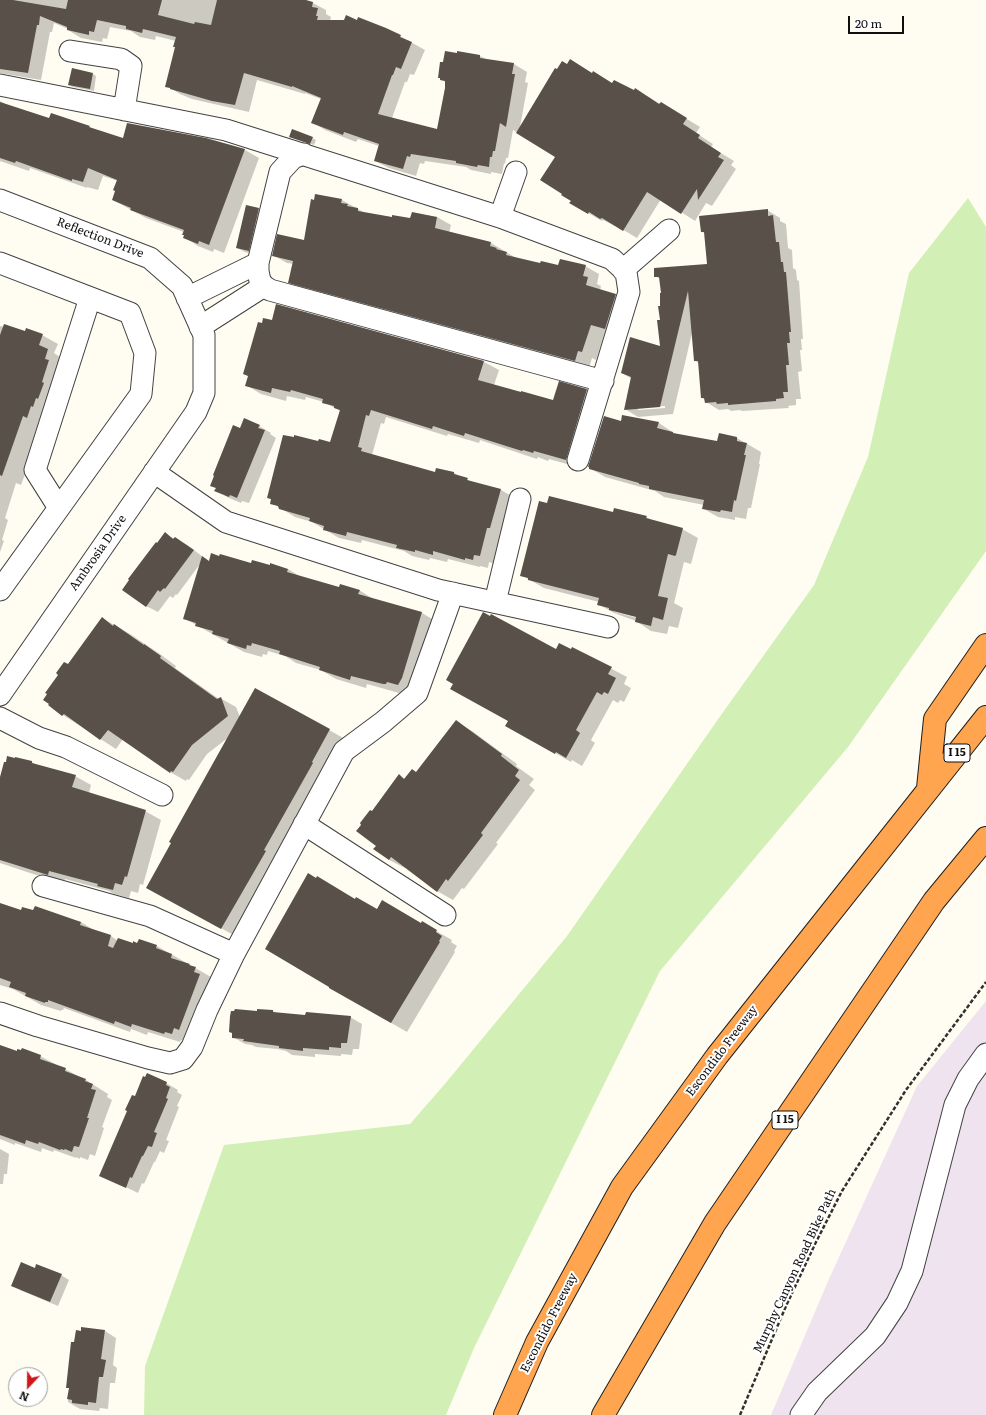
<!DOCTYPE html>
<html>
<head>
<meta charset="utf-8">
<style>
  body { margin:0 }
  #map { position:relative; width:986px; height:1415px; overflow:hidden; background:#fffdf1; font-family:Literata,serif }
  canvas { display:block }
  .north { position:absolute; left:8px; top:1367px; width:40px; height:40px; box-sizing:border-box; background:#fff; border:1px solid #9f9f9f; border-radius:50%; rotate:202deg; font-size:11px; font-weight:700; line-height:16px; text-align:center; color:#0f0f0f }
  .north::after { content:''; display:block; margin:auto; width:14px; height:18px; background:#cf171b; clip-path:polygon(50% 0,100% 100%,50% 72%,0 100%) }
  .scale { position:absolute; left:848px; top:16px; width:56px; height:18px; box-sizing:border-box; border:2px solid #0f0f0f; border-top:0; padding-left:5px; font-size:12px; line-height:14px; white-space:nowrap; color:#0f0f0f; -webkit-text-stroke:3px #fff; paint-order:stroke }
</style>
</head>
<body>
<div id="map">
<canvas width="986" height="1415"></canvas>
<div class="north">N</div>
<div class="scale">20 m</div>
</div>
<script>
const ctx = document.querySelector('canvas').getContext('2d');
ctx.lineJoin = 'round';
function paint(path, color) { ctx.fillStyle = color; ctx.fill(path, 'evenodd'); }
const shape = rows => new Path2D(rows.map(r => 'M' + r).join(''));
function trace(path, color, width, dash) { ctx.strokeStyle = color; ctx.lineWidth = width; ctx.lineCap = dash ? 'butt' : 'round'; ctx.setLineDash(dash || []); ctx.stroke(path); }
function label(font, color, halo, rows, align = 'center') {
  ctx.font = font + ' Literata,serif'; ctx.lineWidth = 4; ctx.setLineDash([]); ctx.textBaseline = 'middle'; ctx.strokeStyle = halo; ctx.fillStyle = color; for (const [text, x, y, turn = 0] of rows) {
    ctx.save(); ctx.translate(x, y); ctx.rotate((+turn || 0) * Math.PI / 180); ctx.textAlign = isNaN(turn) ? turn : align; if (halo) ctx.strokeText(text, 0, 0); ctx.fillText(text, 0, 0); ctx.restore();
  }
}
paint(shape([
  [986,1001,986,1415,771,1415,829,1279,917,1086]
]), '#eee3ee');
paint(shape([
  [968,198,986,227,986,551,848,747,660,971,474,1348,446,1415,144,1415,145,1366,224,1145,410,1124,444,1085,567,936,721,715,814,585,868,457,909,273]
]), '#d2efb6');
paint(shape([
  [0,0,301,0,313,3,326,10,326,14,331,17,330,21,400,36,425,50,414,75,410,74,407,82,405,82,392,118,437,130,440,123,446,82,441,80,444,64,458,55,458,52,480,56,488,60,514,64,527,72,525,82,528,83,520,127,593,74,612,84,649,97,660,104,674,111,700,127,696,133,713,144,711,147,734,161,731,165,736,169,712,206,706,203,695,221,661,199,637,238,615,225,615,226,603,220,602,221,571,203,572,201,556,156,513,130,508,158,506,158,505,164,504,163,502,174,491,172,491,174,471,170,466,167,425,161,424,164,420,163,416,176,389,168,375,161,379,146,358,139,356,142,325,130,312,122,321,99,305,93,305,94,257,80,249,112,192,99,180,94,167,86,176,47,176,41,156,36,155,40,140,37,131,31,110,27,107,39,103,38,102,42,81,38,68,30,68,29,54,23,52,32,50,32,41,80,0,73],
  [93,74,96,76,94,91,73,87,69,85],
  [0,101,7,105,50,120,89,127,97,131,124,139,206,139,245,150,259,158,224,253,214,249,213,252,198,246,184,237,184,232,146,218,113,200,118,181,103,176,98,190,87,187,87,188,30,168,29,171,0,161],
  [290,137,312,138,316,140,314,145],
  [342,200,367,214,411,220,412,213,437,217,451,225,449,233,491,243,518,259,559,267,585,266,599,274,597,284,601,286,600,290,616,295,629,303,619,336,605,332,596,360,592,358,589,368,303,290,289,282,294,264,287,263,273,255,304,241,315,201],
  [259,209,266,213,256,255,245,252,237,248],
  [767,210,780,218,780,221,786,224,788,248,792,250,793,268,796,270,797,280,799,281,803,339,801,339,802,350,800,350,802,371,798,372,801,399,796,399,796,405,788,406,789,408,742,411,740,410,731,411,728,409,719,410,706,402,706,400,702,398,699,363,695,361,692,333,673,414,638,417,625,409,632,379,622,373,661,347,662,294,660,279,655,276,708,265,705,233,702,232],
  [665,406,665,408,638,410,638,408],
  [276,305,484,362,499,370,494,385,553,401,587,390,601,398,581,468,549,459,548,461,538,457,537,459,480,440,479,443,448,434,447,436,386,417,384,424,381,423,372,455,435,473,454,473,474,483,501,490,515,498,495,564,489,562,488,568,480,566,480,567,448,559,447,562,430,558,429,560,412,556,404,551,362,540,361,543,339,538,312,522,295,517,272,503,272,500,268,497,319,443,331,444,340,411,324,402,306,397,305,400,287,396,286,401,261,394,246,385,262,325,272,322],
  [0,326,42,335,58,344,54,353,63,359,27,459,30,461,21,485,16,483,5,518,8,520,2,540,4,541,0,552],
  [245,420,259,426,271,433,270,434,276,438,249,503,242,501,241,503,227,497,216,490,216,488,211,485],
  [622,422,659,423,677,435,718,442,720,435,737,438,761,452,759,464,760,464,751,508,748,508,746,519,735,517,735,520,718,517,704,509,704,505,664,497,655,491,605,477,590,468],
  [614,513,646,517,652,520,682,529,698,538,691,564,684,562,674,603,683,608,678,628,669,626,667,634,651,631,636,621,614,613,598,604,599,602,544,588,521,575],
  [612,610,641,617,641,619,615,612],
  [165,534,187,545,210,562,270,567,271,564,288,569,301,577,340,588,359,590,375,600,422,613,437,622,414,693,403,690,402,693,399,693,367,684,366,688,336,679,321,670,296,663,285,656,268,651,267,655,263,654,262,657,244,652,184,618,200,564,177,595,176,594,173,598,170,596,158,612,146,606,157,544],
  [102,618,130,634,160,654,176,666,175,668,219,699,220,698,236,707,240,717,329,730,345,739,237,937,163,896,229,737,207,754,189,780,187,779,186,781,170,772,123,739,116,749,63,715,68,665],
  [572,648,627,677,624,684,631,688,624,702,620,700,618,703,613,700,591,740,595,743,582,766,572,760,571,762,507,726,556,651,571,651],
  [456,722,472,731,517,764,516,766,534,779,529,785,535,790,496,843,498,844,464,889,462,888,453,900,437,891,406,867,405,868,389,860,375,849,377,846,372,812,399,776,405,779,417,773],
  [32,762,38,766,75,776,91,785,89,793,145,811,161,820,143,885,140,884,138,893,131,891,129,898,114,894,109,891,65,879,64,883,33,874,0,863,0,781],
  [355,900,377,910,421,924,422,923,452,940,451,942,457,946,454,951,455,952,407,1032,330,988],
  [0,904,22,911,81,922,97,932,111,936,118,941,133,944,138,944,139,940,157,946,211,977,188,1042,181,1040,180,1042,148,1032,147,1035,131,1029,130,1032,64,1008,63,1010,61,1010,61,1011,41,1005,13,989,0,985],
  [273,1011,277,1013,306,1016,350,1017,362,1024,359,1049,353,1049,352,1055,341,1054,341,1056,315,1054,315,1057,292,1055,286,1051,277,1049,256,1047,252,1045,245,1044,233,1037,258,1012],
  [0,1046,17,1052,40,1056,86,1080,108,1094,107,1097,112,1100,102,1127,104,1128,95,1156,90,1154,88,1160,80,1157,80,1159,76,1157,76,1158,54,1150,53,1152,42,1148,41,1152,15,1143,15,1145,0,1139],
  [166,1083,178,1090,177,1092,182,1095,177,1106,179,1107,166,1140,169,1141,164,1153,160,1151,155,1162,154,1162,144,1184,142,1183,138,1193,101,1175,136,1097],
  [0,1149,9,1154,7,1174,4,1174,3,1184,0,1184],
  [35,1269,61,1275,69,1280,58,1306,20,1290],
  [105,1331,116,1338,113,1365,117,1368,115,1383,110,1383,108,1409,100,1408,99,1411,80,1409,68,1402,69,1388,67,1387]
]), '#0003');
paint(shape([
  [0,0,13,0,66,9,68,0,162,0,158,15,194,24,195,22,211,25,217,0,306,0,313,2,312,7,318,8,316,16,318,16,317,20,344,20,346,15,357,20,358,17,386,28,401,35,400,37,412,42,401,69,396,67,393,75,392,75,378,114,437,129,445,88,445,81,440,80,440,78,438,78,440,62,443,62,445,51,457,53,457,51,480,55,480,58,514,63,512,74,515,74,506,127,500,123,495,151,493,151,492,157,490,157,489,167,478,165,477,167,456,163,456,161,411,154,410,157,407,156,403,169,374,161,379,144,344,132,343,135,311,123,321,98,292,86,292,87,244,73,235,105,212,101,170,89,170,88,165,87,175,47,173,47,176,37,143,29,142,33,126,29,126,26,97,20,94,32,89,31,89,35,67,30,67,27,40,16,39,25,37,25,28,73,0,69],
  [570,59,592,73,593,71,612,83,614,80,634,90,635,88,659,104,661,102,687,118,683,124,700,135,698,138,721,153,718,157,724,160,698,200,697,189,681,214,647,192,623,231,602,218,600,219,589,212,588,214,569,203,571,201,561,195,562,194,540,180,555,157,516,133,555,68,557,69,562,61,567,64],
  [72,68,93,73,90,89,68,85],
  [0,102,49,118,51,113,90,126,89,127,123,138,127,123,206,138,245,149,209,245,199,241,198,244,183,238,184,235,182,235,184,230,130,210,131,208,112,200,115,191,113,190,117,180,88,168,83,182,72,179,72,181,16,161,15,163,0,158],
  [292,129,313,137,310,144,289,137],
  [315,194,342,199,341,203,348,204,347,206,358,208,358,211,392,217,392,215,410,218,412,212,437,217,435,228,491,242,490,246,497,248,496,249,507,252,506,255,540,263,541,261,558,265,560,259,586,265,583,276,588,277,586,285,616,294,605,329,591,325,582,352,578,351,575,361,288,283,293,261,272,256,277,234,304,240,311,199,314,200],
  [246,205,259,208,249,251,236,248],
  [768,209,768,216,773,215,776,242,779,242,781,262,783,262,784,272,786,272,791,332,789,332,790,343,787,343,789,365,786,365,788,392,783,392,784,398,776,399,776,401,728,405,728,403,717,404,716,402,705,403,704,398,701,398,698,361,694,361,688,291,660,407,624,410,631,377,621,373,630,337,660,346,657,320,660,320,658,306,660,306,660,293,661,293,659,277,654,277,654,268,707,264,704,232,701,232,699,216],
  [276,304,484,361,478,380,521,392,521,391,553,400,559,381,587,389,566,460,534,451,533,453,523,450,522,451,465,433,464,436,433,426,432,429,371,410,369,416,366,415,358,447,362,448,361,451,435,472,436,468,454,472,454,474,468,478,467,480,501,489,490,528,487,528,480,556,474,555,473,560,465,558,465,560,433,551,433,555,415,550,415,552,396,548,397,545,347,532,346,536,323,530,324,526,309,521,310,518,279,509,278,506,270,504,271,499,267,498,283,435,294,437,294,435,318,441,319,439,330,442,340,410,334,408,334,406,322,403,323,399,291,390,290,392,272,388,271,393,245,386,248,376,243,374,258,322,262,323,263,318,272,320],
  [4,324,25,331,26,328,43,334,39,345,48,349,45,359,49,360,42,382,44,383,38,399,36,398,33,407,31,406,27,418,23,416,2,476,0,475,0,335],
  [622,415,659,422,657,428,673,432,673,433,717,441,719,433,737,437,737,441,747,443,744,455,746,455,736,501,734,500,732,512,721,510,720,512,702,509,704,500,649,489,649,486,639,484,639,483,589,469,589,467,588,467,604,416,621,421],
  [244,418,260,425,258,428,265,430,237,498,230,495,229,497,214,491,216,488,210,486,214,476,213,475,233,425,240,428],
  [549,496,613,512,614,508,647,516,646,518,683,528,676,555,675,556,668,554,658,596,668,598,663,620,653,617,651,626,635,622,636,617,609,610,609,608,597,605,599,598,528,580,528,578,520,576,539,501,547,503],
  [165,532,173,539,175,537,194,550,165,589,164,588,160,592,158,590,146,607,122,590,129,580,128,579,156,542,157,543],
  [211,553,219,556,220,554,251,563,252,560,270,565,270,563,288,569,287,572,339,587,340,584,360,590,358,594,422,612,402,678,398,685,387,682,386,684,383,684,351,676,350,680,319,670,320,667,279,654,280,651,252,643,251,646,247,645,246,649,227,643,229,639,212,634,213,631,195,626,196,623,183,619,202,556,209,561],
  [483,612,490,616,491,614,556,649,559,643,571,649,572,647,612,667,608,674,616,678,608,694,604,692,602,695,597,692,576,730,580,733,566,758,556,752,555,754,505,726,508,721,450,689,453,684,446,680],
  [102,617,113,626,114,624,144,645,144,644,161,656,160,658,217,699,221,697,228,716,192,745,173,772,171,771,170,773,108,730,100,740,64,714,62,716,48,705,49,704,43,700,47,694,45,693,58,675,56,673,64,662,68,664],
  [255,688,330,729,312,762,313,763,264,850,266,851,221,929,146,888,171,843,169,842],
  [456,720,502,754,501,756,519,770,515,776,520,780,481,833,483,835,448,881,446,879,437,892,391,857,389,860,373,849,376,846,356,831,361,825,360,823,370,810,372,811,399,774,404,779,412,769,416,772],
  [7,756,15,758,15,757,32,761,32,763,76,775,72,787,146,810,127,877,125,876,122,885,115,883,113,890,97,886,98,884,49,871,48,875,0,860,0,777,4,762,6,762],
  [308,873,316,878,317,876,355,899,356,897,377,909,382,900,421,923,422,921,437,930,436,932,442,936,439,941,440,942,391,1023,329,988,329,987,265,949],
  [0,903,21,910,22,907,33,910,35,906,81,922,80,925,111,935,108,946,113,948,118,938,133,943,133,941,137,943,139,939,157,945,156,948,172,954,171,958,190,964,189,965,196,967,194,972,200,974,179,1030,174,1028,172,1034,165,1032,164,1034,132,1024,131,1027,115,1021,114,1024,48,1000,48,1002,45,1002,45,1003,25,996,26,993,9,987,11,982,0,978],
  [235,1009,257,1011,257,1009,273,1010,273,1012,305,1015,306,1012,351,1016,347,1043,341,1043,341,1048,329,1047,329,1050,303,1048,303,1051,279,1048,279,1046,243,1041,244,1039,232,1038,232,1033,229,1032,230,1016,231,1011,234,1011],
  [0,1045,17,1051,17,1049,21,1050,22,1048,41,1055,40,1059,66,1068,65,1071,86,1079,85,1081,93,1084,91,1089,96,1090,87,1118,89,1118,79,1147,74,1146,72,1152,65,1149,64,1150,61,1149,60,1150,39,1142,38,1144,26,1140,25,1144,0,1135],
  [147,1073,167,1082,166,1085,170,1087,166,1098,168,1099,154,1132,157,1133,152,1147,148,1146,143,1156,142,1156,132,1178,130,1177,126,1188,99,1176,127,1111,125,1110,132,1095,135,1096,143,1076,145,1077],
  [21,1262,35,1268,36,1264,62,1274,50,1302,11,1286],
  [81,1327,105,1330,101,1359,106,1360,103,1377,99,1377,96,1403,88,1402,88,1405,72,1403,72,1400,67,1399,69,1388,66,1388,71,1342,74,1342,76,1330,81,1331]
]), '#59504a');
const minor = shape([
  [70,51,121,59,131,66,124,110],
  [0,85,226,130,500,217,612,259,626,272,629,292,578,460],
  [304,154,293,158,280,172,258,263,258,271,260,281,264,286,270,290,603,381],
  [0,200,150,258,182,286,204,335,204,393,196,412,0,695],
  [500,217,516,172],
  [0,263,130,313,145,353,141,394,0,590],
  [623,270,669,230],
  [187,298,258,263],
  [200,327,264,286],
  [154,472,226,522,438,590,608,627],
  [59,508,35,470,90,298],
  [495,602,520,499],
  [0,718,39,738,66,747,162,795],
  [304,824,445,915],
  [43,886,150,916,234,954],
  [0,1013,38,1026,148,1058,170,1063,183,1059,192,1047,207,1010,234,954,344,751,383,722,417,693,453,593],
  [801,1415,817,1392,875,1336,897,1303,912,1271,955,1105,968,1079,986,1054]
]);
const highway = shape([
  [928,788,935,719,986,645],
  [505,1415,537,1342,622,1187,717,1056,986,717],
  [603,1415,715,1223,934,901,986,838]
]);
trace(minor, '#424242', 23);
trace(highway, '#202020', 24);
trace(shape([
  [740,1415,786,1306,815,1244,842,1191,906,1090,986,982]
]), '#313131', 2.5, [4, 2]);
trace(minor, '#fff', 21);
trace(highway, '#ffa44f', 22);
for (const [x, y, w] of [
  [957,753,26],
  [785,1120,26]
]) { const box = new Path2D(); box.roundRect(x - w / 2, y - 9, w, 18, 3); ctx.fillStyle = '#fff'; ctx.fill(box); trace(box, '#0f0f0f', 1); }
label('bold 11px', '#0f0f0f', null, [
  ["I 15",957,753],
  ["I 15",785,1120]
]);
label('12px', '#0f0f0f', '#fff', [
  ["Reflection Drive",100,238,21],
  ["Ambrosia Drive",98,553,-55],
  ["Escondido Freeway",722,1051,-53],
  ["Murphy Canyon Road Bike Path",795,1271,-65],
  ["Escondido Freeway",549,1323,-63]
]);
</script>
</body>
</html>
